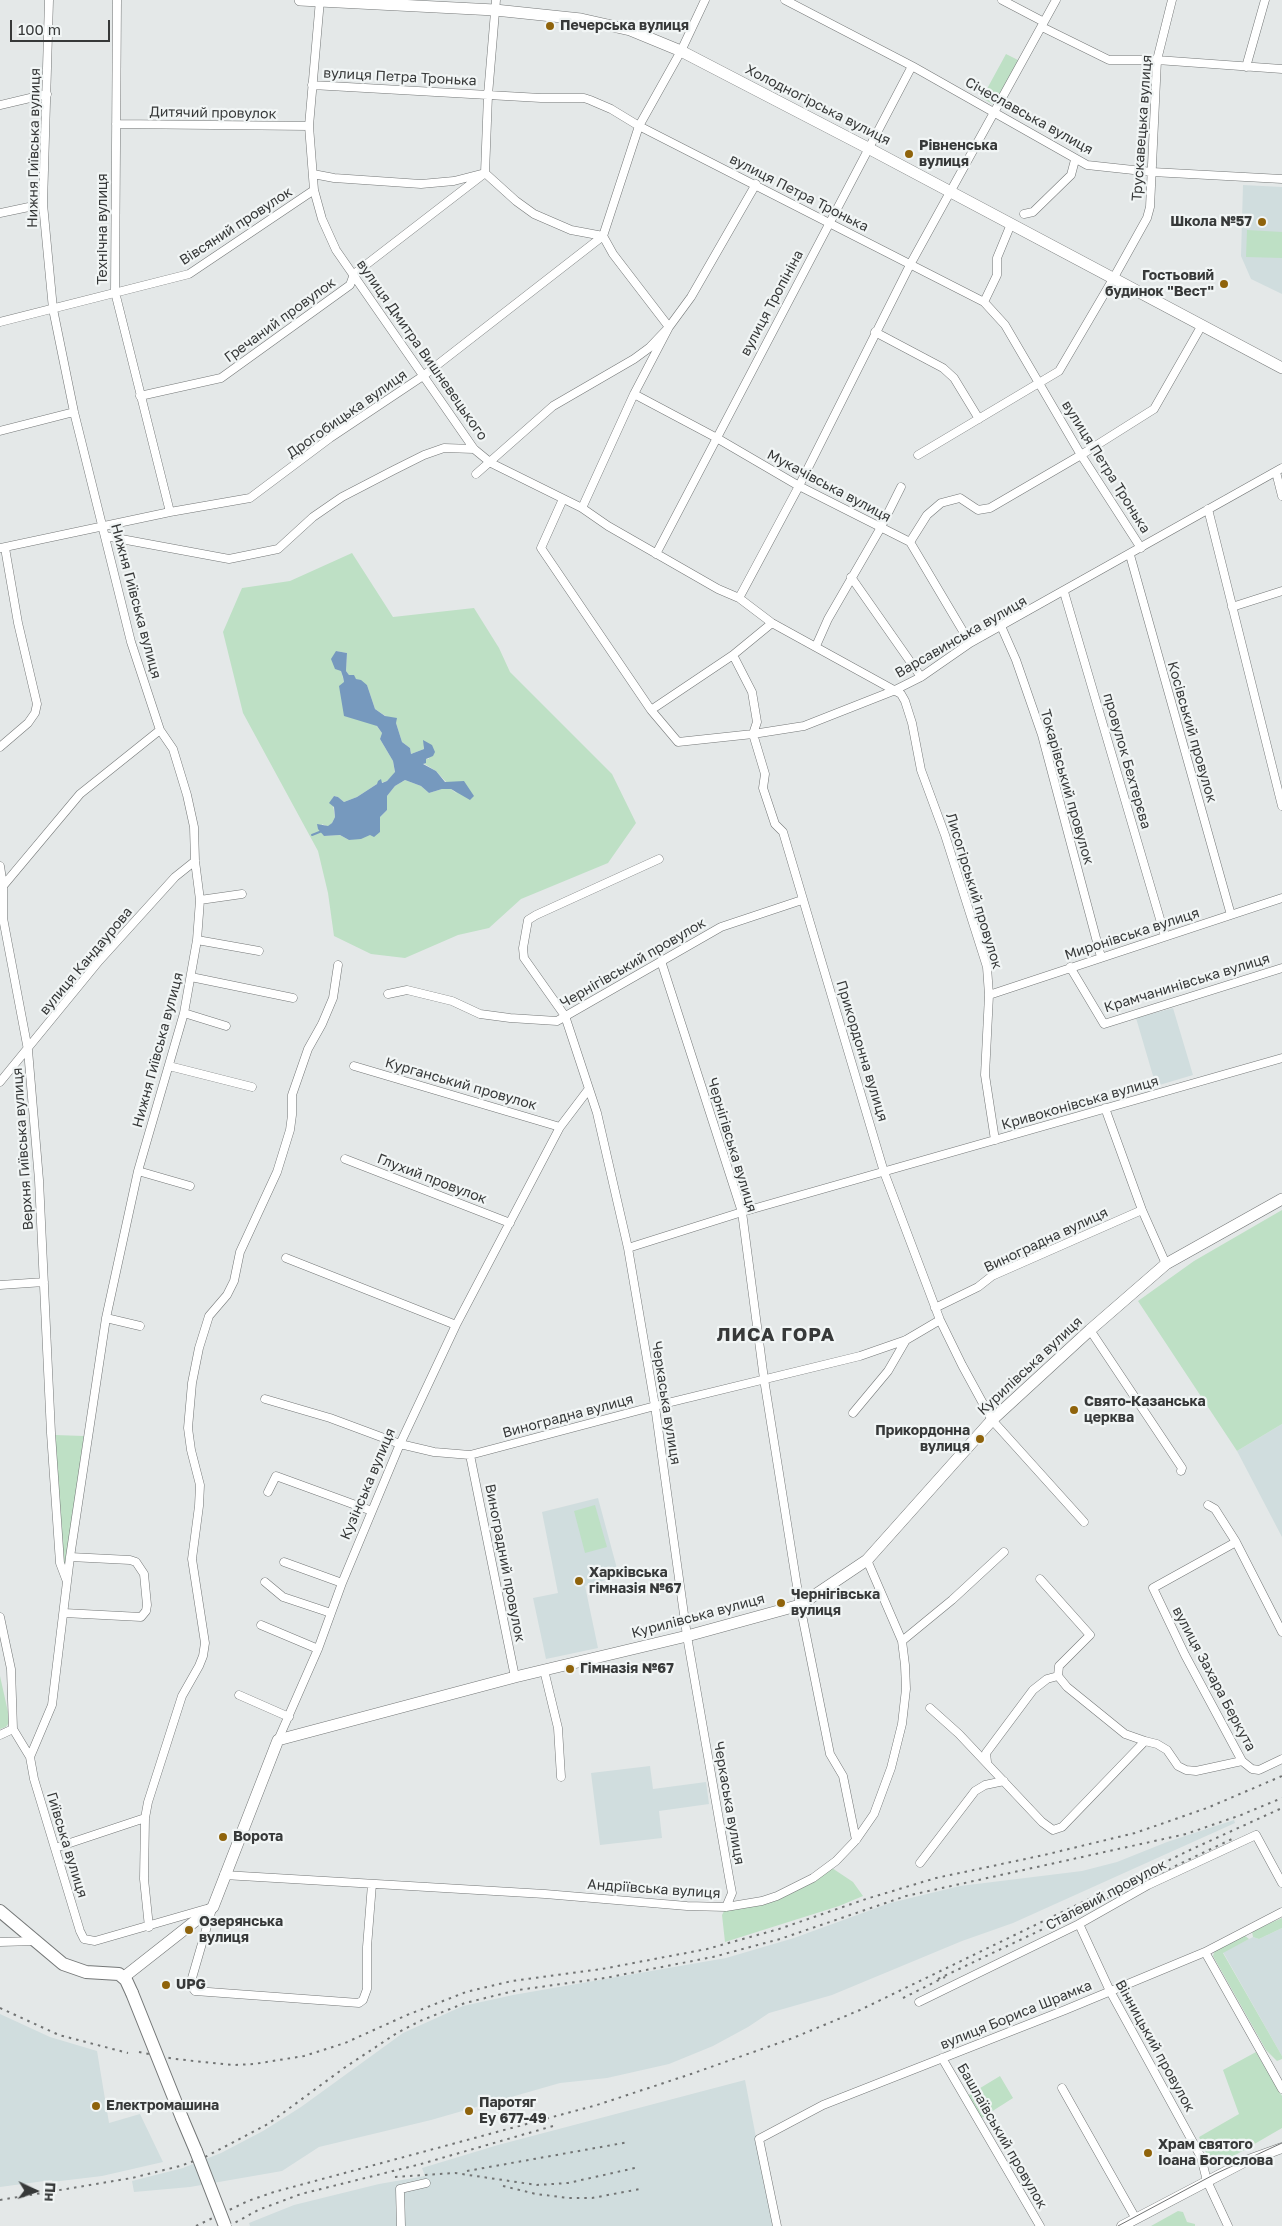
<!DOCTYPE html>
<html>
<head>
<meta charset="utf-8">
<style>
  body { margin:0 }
  #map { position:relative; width:1282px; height:2226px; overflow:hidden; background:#e4e8e8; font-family:"Golos Text",sans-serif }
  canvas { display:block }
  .north { position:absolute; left:10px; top:2166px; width:50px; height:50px; -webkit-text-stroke:4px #f1f5f5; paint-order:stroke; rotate:93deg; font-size:14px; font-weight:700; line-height:20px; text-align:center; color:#373939 }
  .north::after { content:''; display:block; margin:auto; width:18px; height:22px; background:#373939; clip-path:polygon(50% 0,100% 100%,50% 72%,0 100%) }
  .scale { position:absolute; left:10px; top:20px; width:100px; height:22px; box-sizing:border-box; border:2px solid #373939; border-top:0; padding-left:6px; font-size:15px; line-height:18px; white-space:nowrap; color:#373939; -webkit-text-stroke:4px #f1f5f5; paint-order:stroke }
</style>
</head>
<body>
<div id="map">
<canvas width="1282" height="2226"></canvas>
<div class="north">Пн</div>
<div class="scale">100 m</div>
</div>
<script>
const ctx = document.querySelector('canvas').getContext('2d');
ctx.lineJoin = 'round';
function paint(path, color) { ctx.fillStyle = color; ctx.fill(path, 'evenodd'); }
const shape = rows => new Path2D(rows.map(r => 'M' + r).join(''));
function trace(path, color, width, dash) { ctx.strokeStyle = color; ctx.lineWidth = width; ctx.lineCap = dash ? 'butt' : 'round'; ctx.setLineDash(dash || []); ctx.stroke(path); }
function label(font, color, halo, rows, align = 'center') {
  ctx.font = font + ' "Golos Text",sans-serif'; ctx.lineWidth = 4.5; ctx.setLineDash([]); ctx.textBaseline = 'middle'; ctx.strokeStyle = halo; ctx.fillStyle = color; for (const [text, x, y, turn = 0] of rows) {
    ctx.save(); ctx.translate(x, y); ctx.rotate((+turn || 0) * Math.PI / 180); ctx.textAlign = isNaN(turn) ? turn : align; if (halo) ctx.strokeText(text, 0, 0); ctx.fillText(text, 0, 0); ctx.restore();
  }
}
paint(shape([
  [1243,185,1282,187,1282,294,1251,279,1241,256],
  [1173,1008,1193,1075,1156,1086,1136,1018],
  [1282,1424,1282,1537,1237,1451],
  [598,1498,619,1576,585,1586,598,1648,546,1659,533,1598,558,1593,542,1512],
  [650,1766,653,1789,706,1782,709,1804,659,1811,662,1838,600,1845,591,1773],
  [1234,1820,1235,1823,1013,1923,962,1941,832,1995,769,2013,748,2027,713,2046,669,2064,607,2078,560,2083,431,2120,319,2147,282,2171,190,2187,134,2192,132,2181,183,2168,221,2153,263,2131,301,2107,403,2033,463,2006,513,1995,726,1958,794,1938,890,1903,960,1886,1082,1871,1117,1862,1167,1842],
  [1282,1928,1282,2056,1223,1952,1253,1937,1259,1939],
  [0,2014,50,2037,97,2051,109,2123,140,2114,163,2162,102,2176,52,2182,52,2180,0,2187],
  [745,2080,773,2226,250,2226,249,2223,294,2205,379,2184,425,2176,422,2168,498,2145]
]), '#d0ddde');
paint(shape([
  [1006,54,1020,61,996,106,982,98],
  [1247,230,1282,232,1282,258,1246,257],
  [352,553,393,617,474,608,499,648,510,672,612,774,636,823,608,863,521,899,489,928,458,935,405,958,371,954,334,936,328,893,318,851,243,713,223,632,242,588,290,581],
  [336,651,347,653,346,671,349,675,367,685,375,709,396,723,402,742,410,748,411,754,424,749,423,745,429,759,425,759,423,763,436,771,457,794,451,789,442,789,429,793,421,786,405,780,395,786,387,796,387,810,380,817,380,832,349,840,340,835,324,836,321,831,322,824,328,827,332,823,335,817,332,799,334,796,338,797,344,802,357,797,377,784,387,781,395,773,393,761,380,739,382,733,344,682],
  [1282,1210,1282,1424,1237,1451,1138,1301,1194,1261],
  [55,1435,84,1436,66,1564,62,1562],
  [595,1505,607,1547,585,1553,574,1511],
  [0,1676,10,1721,6,1727,0,1729],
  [829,1866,853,1882,863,1896,839,1906,725,1942,722,1915,726,1907,762,1901],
  [1282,1918,1282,1928,1259,1939,1253,1937,1252,1931],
  [1244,1935,1249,1939,1223,1953,1282,2056,1282,2059,1277,2061,1266,2050,1213,1956,1215,1950],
  [1256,2052,1282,2096,1282,2128,1213,2168,1199,2137,1239,2114,1223,2070],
  [1000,2076,1013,2098,980,2119,967,2096],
  [1178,2211,1183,2212,1187,2222,1195,2224,1195,2226,1151,2226]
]), '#bee0c5');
paint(shape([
  [336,651,347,653,346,671,349,675,354,675,356,679,361,680,367,685,375,709,385,716,397,718,396,723,402,742,410,748,411,754,424,749,423,740,432,745,435,752,433,756,426,759,426,763,423,764,436,771,445,782,464,781,474,796,470,800,451,789,442,789,429,793,421,786,405,780,395,786,387,796,387,810,380,817,380,832,374,837,370,835,361,839,349,840,340,835,324,836,318,829,317,824,328,826,332,823,335,817,334,807,329,803,334,796,338,797,344,802,357,797,377,784,378,781,381,779,382,783,387,781,395,772,393,761,380,739,382,733,377,726,344,716,339,686,344,682,343,677,341,671,335,669,331,659]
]), '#7699be');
trace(shape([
  [312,835,322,831]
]), '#7699be', 2);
const minor = shape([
  [49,0,43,204,53,309,74,412,131,642,160,730,173,749,187,795,194,827,195,861,200,900,197,940,184,1013,138,1171,106,1318,70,1557,52,1705,30,1757,34,1779,80,1931,84,1939,95,1941,206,1909],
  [117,0,115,292,170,512],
  [320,0,309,126,314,190,322,219,336,250,474,449,491,463,582,508,608,526,718,589,739,598,772,623,901,694,905,701,912,723,921,770,945,835,987,967,989,995,985,1075,995,1140],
  [785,0,912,66,1087,165,1152,172,1282,179],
  [1002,0,1044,22],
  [1042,27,1109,60,1157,60,1282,69],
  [1246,67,1265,0],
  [312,85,541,98,584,98,590,100,611,109,639,126,984,302,1005,325,1081,455,1141,548],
  [0,105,47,94],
  [116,124,309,126],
  [313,174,334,178,421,184,454,181,485,173,516,201,534,214,571,230,603,236,613,254,669,327,649,348,634,359,553,406,476,474],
  [0,213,43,204],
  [1024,214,1033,212,1071,175,1075,160],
  [984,302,997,275,997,258,1011,224],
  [0,322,189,274,314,190],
  [875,332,943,368,954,378,979,419],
  [634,394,715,437,799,486,910,542,970,643],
  [140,396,221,378,350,285,354,274,485,173,488,95,496,0],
  [0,431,74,412],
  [918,455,1059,371,1113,279,1147,218,1150,207,1157,60,1172,0],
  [1276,472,1282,496],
  [563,499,541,548,651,710,678,742,753,734,804,726,893,691,921,677,970,643,1282,468],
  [582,508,634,394,669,327,691,297,756,184],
  [1208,509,1282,806],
  [105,536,229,559,278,549,313,517,342,497,394,470,424,455,444,448,474,449],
  [910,542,927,515,941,503,960,498,978,510,990,508,1081,455,1154,409,1202,325],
  [0,548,170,512,250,498,330,438,423,376,603,236,639,126,681,51,705,0],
  [656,554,912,66],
  [1130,555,1231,915],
  [851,577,921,677],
  [1064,592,1165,936],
  [739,598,799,486,911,263,1056,0],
  [1232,607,1282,591],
  [1001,626,1016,660,1042,735,1101,957],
  [816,646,828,619,880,529,901,487],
  [733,655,752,692,757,722,753,734,765,774,763,788,775,824,783,832,884,1172,940,1320,962,1365,992,1420,1084,1522],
  [651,710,733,655,772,623],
  [0,747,28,723,35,713,37,704,18,623,5,548],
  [659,859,536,915,528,920,523,948,524,958,565,1016,597,1113,628,1248,655,1406,687,1636,729,1877,732,1893,726,1907],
  [0,866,3,886,3,918,28,1050,39,1180,51,1433,60,1563,66,1579],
  [3,886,80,794,160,730],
  [200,900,242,894],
  [197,940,259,951],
  [661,961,742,1212,764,1379,800,1605,830,1754,843,1776,856,1840],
  [1070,967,1104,1024,1282,968],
  [191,977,293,998],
  [388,994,407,990,452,1001,480,1014,510,1018,557,1021,721,927,802,900],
  [989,995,1282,898],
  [184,1013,226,1026],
  [169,1066,252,1087],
  [354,1066,560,1127],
  [0,1082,99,961,175,877,195,861],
  [1105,1108,1142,1210,1166,1264],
  [345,1159,510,1223],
  [138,1171,190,1186],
  [628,1248,742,1212,1282,1058],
  [286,1258,456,1325],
  [0,1285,44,1282],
  [935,1308,978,1287,992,1276,1142,1210],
  [106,1318,140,1326],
  [1090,1330,1182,1468,1181,1471],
  [265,1399,330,1418,400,1444,434,1452,470,1455,655,1406,860,1356,906,1340,940,1320],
  [853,1413,888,1371,906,1340],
  [470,1455,515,1677],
  [268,1492,276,1476,372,1511],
  [1208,1505,1215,1509,1236,1542,1282,1632],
  [1236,1542,1153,1588,1185,1655,1242,1761,1252,1769,1259,1770,1282,1759],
  [284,1562,342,1583],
  [265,1582,283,1597,331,1613],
  [64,1613,141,1617,146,1611,147,1605,144,1574,136,1562,130,1560,70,1557],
  [0,1617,11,1669,13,1729,30,1757],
  [261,1625,318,1649],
  [902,1641,952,1600,1004,1552],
  [544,1670,558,1728,561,1777],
  [1058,1676,1067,1687,1125,1734,1145,1741],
  [239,1695,289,1717],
  [930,1708,959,1734,1042,1822,1053,1830,1062,1827,1145,1741,1157,1744,1167,1750,1178,1766,1186,1770,1196,1771,1242,1761],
  [0,1735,13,1729],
  [278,1740,318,1649,342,1583,400,1444,456,1325,560,1127,588,1090],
  [987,1762,986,1753,1033,1690,1047,1679,1058,1676,1059,1666,1090,1635,1040,1579],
  [55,1848,145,1818],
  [920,1863,975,1791,985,1785,1004,1781],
  [224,1875,545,1894,687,1906,726,1907,762,1901,777,1896,813,1878,836,1861,856,1840,874,1814,891,1768,902,1724,906,1689,905,1665,902,1641,867,1560],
  [212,1909,192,1978,192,1987,195,1991,359,2003,363,2000,367,1989,367,1947,372,1884],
  [1079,1924,1110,1991,1201,2157,1207,2181,1228,2226],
  [149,1927,144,1879,145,1818,148,1802,182,1696,199,1666,203,1656,205,1643,192,1559,199,1506,200,1485,191,1450,188,1428,192,1383,199,1348,209,1316,227,1295,234,1281,240,1252,277,1172,290,1130,292,1115,292,1095,308,1049,322,1024,333,998,338,965],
  [0,1942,35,1941],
  [1205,1952,1282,2089],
  [919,2002,1079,1924,1148,1885,1256,1835,1282,1883],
  [942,2058,1040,2226],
  [1062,2088,1136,2219],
  [401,2226,400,2189,426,2183],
  [777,2226,759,2139,823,2105,1065,2010,1205,1952,1282,1912]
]);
const tertiary = shape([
  [1122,2226,1246,2161,1282,2148]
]);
const secondary = shape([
  [300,0,495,10,581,19,630,30,681,51,868,148,1282,368],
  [124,1977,213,1907,278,1740,515,1677,687,1636,800,1605,867,1560,992,1420,1090,1330,1166,1264,1282,1199]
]);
const primary = shape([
  [0,1911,63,1964,86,1972,119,1974,126,1980,132,1993],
  [182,2118,196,2151]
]);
trace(minor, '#747777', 9);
trace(tertiary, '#747777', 11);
trace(secondary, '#747777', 12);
trace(primary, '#747777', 14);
trace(minor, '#fff', 8);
trace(tertiary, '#fff', 10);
trace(secondary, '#fff', 11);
trace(primary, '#fff', 12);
trace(shape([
  [1118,2226,1215,2174,1282,2143]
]), '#717373', 1);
trace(shape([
  [938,1979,1232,1839],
  [903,1998,945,1977],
  [0,2008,59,2035,128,2053],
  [139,2052,175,2059,233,2065,254,2064,304,2056,345,2043,407,2015,466,1992,512,1981,602,1969,707,1949,779,1929,866,1899,936,1878,1044,1855,1135,1833,1207,1808,1282,1776],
  [467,2171,629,2142],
  [395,2177,455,2173,537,2185,568,2183,635,2168],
  [503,2186,536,2194,569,2198,592,2198,640,2189],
  [0,2200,132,2178,180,2166,205,2157,268,2124,344,2068,397,2033,420,2021,465,2003,518,1990,605,1978,713,1957,780,1939,906,1896,1186,1834,1241,1815,1282,1798],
  [196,2226,248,2201,274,2192,597,2105,691,2074,793,2038,860,2010,1190,1850,1282,1808],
  [229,2226,258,2210,301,2194,421,2164,553,2126]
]), '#717373', 2, [2.5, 5]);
const primaryBridge = shape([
  [132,1993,182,2118],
  [196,2151,225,2226]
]);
trace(primaryBridge, '#747777', 14, []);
trace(primaryBridge, '#fff', 12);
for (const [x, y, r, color] of [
  [550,26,5,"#8f630b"],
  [909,154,5,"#8f630b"],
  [1262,222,5,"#8f630b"],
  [1224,284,5,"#8f630b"],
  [1074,1410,5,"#8f630b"],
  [980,1439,5,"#8f630b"],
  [579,1581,5,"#8f630b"],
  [781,1603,5,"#8f630b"],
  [570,1669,5,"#8f630b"],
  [223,1837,5,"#8f630b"],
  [189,1930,5,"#8f630b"],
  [166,1985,5,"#8f630b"],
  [96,2106,5,"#8f630b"],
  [469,2111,5,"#8f630b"],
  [1148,2153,5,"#8f630b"]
]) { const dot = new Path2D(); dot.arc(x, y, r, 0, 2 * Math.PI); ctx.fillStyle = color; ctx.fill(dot); trace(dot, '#f1f5f5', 2); }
label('bold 14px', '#373939', '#f1f5f5', [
  ["Печерська вулиця",560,26],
  ["Рівненська",919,146],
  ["вулиця",919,162],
  ["Школа №57",1252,222,"right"],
  ["Гостьовий",1214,276,"right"],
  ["будинок \"Вест\"",1214,292,"right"],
  ["Свято-Казанська",1084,1402],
  ["церква",1084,1418],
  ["Прикордонна",970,1431,"right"],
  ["вулиця",970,1447,"right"],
  ["Харківська",589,1573],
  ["гімназія №67",589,1589],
  ["Чернігівська",791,1595],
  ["вулиця",791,1611],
  ["Гімназія №67",580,1669],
  ["Ворота",233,1837],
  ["Озерянська",199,1922],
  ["вулиця",199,1938],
  ["UPG",176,1985],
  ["Паротяг",479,2103],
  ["Еу 677-49",479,2119],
  ["Електромашина",106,2106],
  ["Храм святого",1158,2145],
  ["Іоана Богослова",1158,2161]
], 'left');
label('14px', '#373939', '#f1f5f5', [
  ["вулиця Петра Тронька",400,77,3],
  ["Холодногірська вулиця",818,105,27],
  ["Дитячий провулок",213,113,1],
  ["Січеславська вулиця",1029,116,29],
  ["Трускавецька вулиця",1142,128,-86],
  ["Нижня Гиївська вулиця",34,148,-89],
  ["вулиця Петра Тронька",799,193,27],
  ["Вівсяний провулок",236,226,-33],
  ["Технічна вулиця",103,229,-90],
  ["вулиця Тропініна",772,303,-62],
  ["Гречаний провулок",280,320,-36],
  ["вулиця Дмитра Вишневецького",422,350,55],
  ["Дрогобицька вулиця",347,414,-35],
  ["вулиця Петра Тронька",1106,467,58],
  ["Мукачівська вулиця",829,486,28],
  ["Нижня Гиївська вулиця",136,601,75],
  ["Варсавинська вулиця",961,637,-30],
  ["Косівський провулок",1192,732,74],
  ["провулок Бехтерєва",1127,761,74],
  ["Токарівський провулок",1067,787,74],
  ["Лисогірський провулок",974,891,73],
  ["Миронівська вулиця",1132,934,-18],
  ["вулиця Кандаурова",86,961,-50],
  ["Чернігівський провулок",633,963,-30],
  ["Крамчанинівська вулиця",1187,983,-17],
  ["Нижня Гиївська вулиця",158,1050,-75],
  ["Прикордонна вулиця",862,1051,73],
  ["Курганський провулок",461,1084,16],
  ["Кривоконівська вулиця",1080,1103,-16],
  ["Чернігівська вулиця",732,1145,73],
  ["Верхня Гиївська вулиця",23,1149,-94],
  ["Глухий провулок",432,1179,21],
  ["Виноградна вулиця",1046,1240,-25],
  ["Курилівська вулиця",1030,1366,-43],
  ["Черкаська вулиця",666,1403,81],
  ["Виноградна вулиця",568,1416,-15],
  ["Кузінська вулиця",368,1484,-67],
  ["Виноградний провулок",505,1563,79],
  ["Курилівська вулиця",698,1616,-15],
  ["вулиця Захара Беркута",1214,1679,62],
  ["Черкаська вулиця",729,1803,80],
  ["Гиївська вулиця",67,1845,73],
  ["Андріївська вулиця",654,1889,4],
  ["Сталевий провулок",1106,1895,-28],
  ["вулиця Бориса Шрамка",1016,2015,-22],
  ["Вінницький провулок",1155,2046,61],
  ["Башлаївський провулок",1002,2136,60]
]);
ctx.letterSpacing = '1px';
label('bold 19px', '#373939', '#f1f5f5', [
  ["ЛИСА ГОРА",776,1335]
]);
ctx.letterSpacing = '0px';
</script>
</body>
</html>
